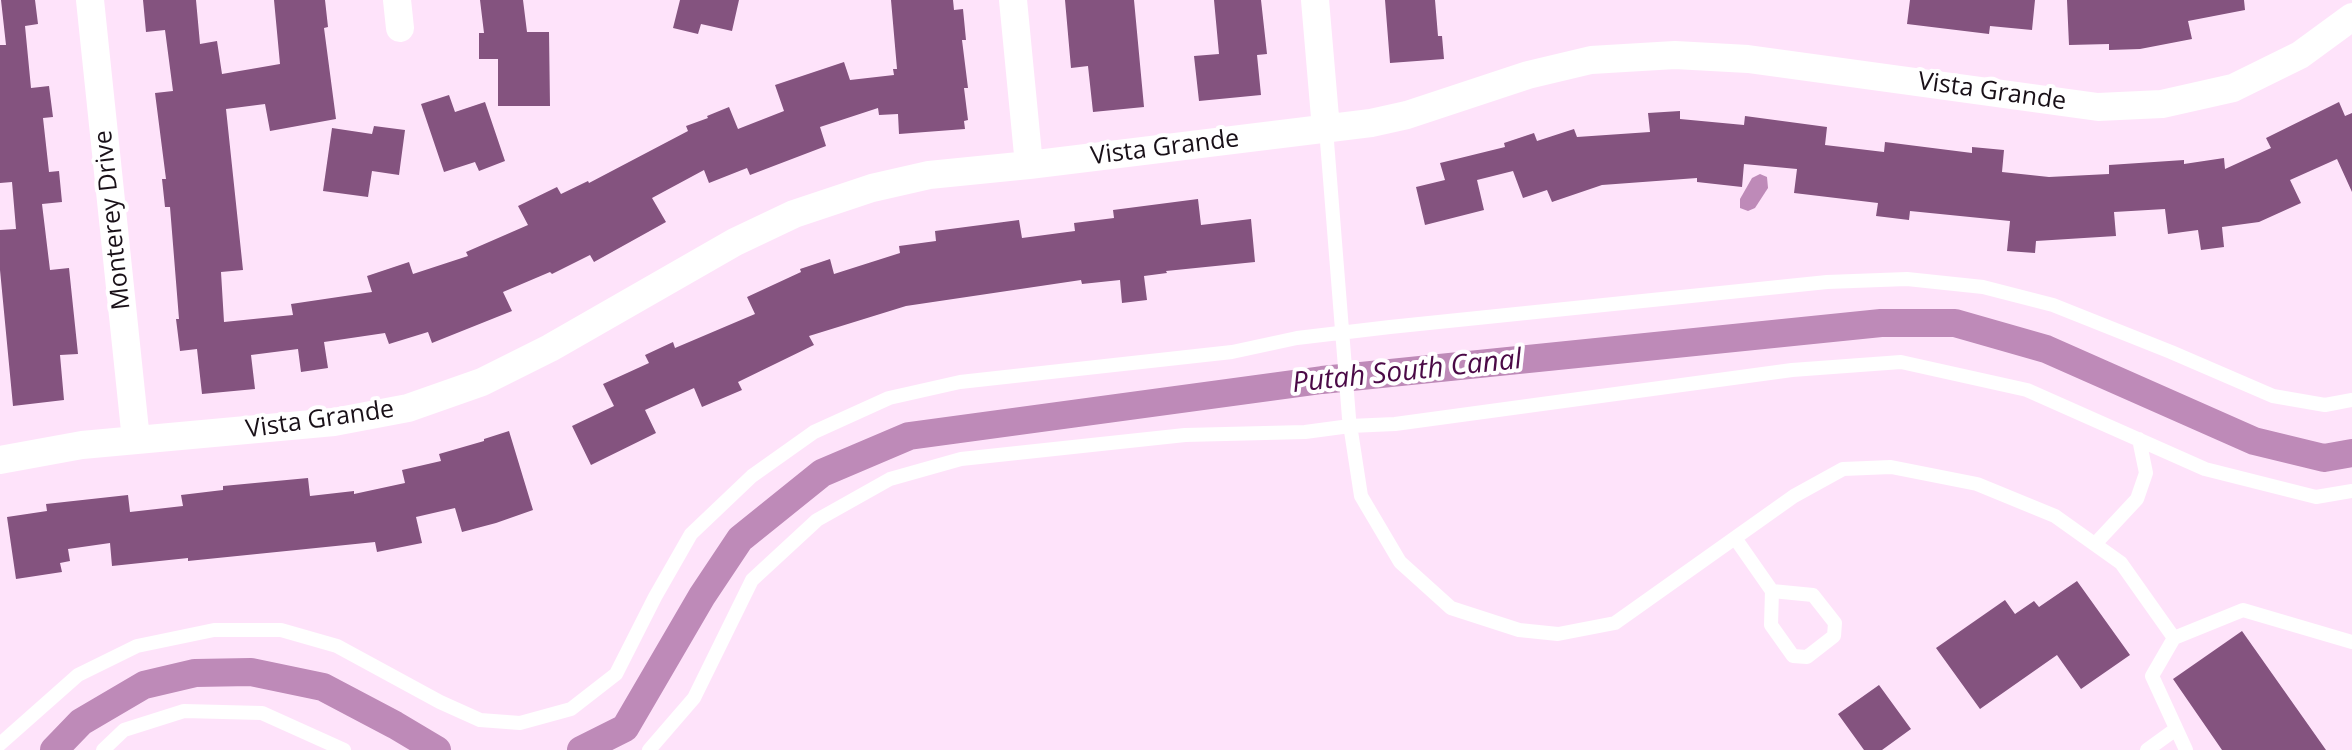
<!DOCTYPE html>
<html>
<head>
<meta charset="utf-8">
<style>
  body { margin:0 }
  canvas { display:block; background:#fee3fa }
</style>
</head>
<body>
<canvas width="2352" height="750"></canvas>
<script>
const ctx = document.querySelector('canvas').getContext('2d');
ctx.lineJoin = 'round';
function paint(path, color) { ctx.fillStyle = color; ctx.fill(path, 'evenodd'); }
const shape = rows => new Path2D(rows.map(r => 'M' + r).join(''));
function trace(path, color, width, dash) { ctx.strokeStyle = color; ctx.lineWidth = width; ctx.lineCap = dash ? 'butt' : 'round'; ctx.setLineDash(dash || []); ctx.stroke(path); }
function label(font, color, halo, rows, align = 'center') {
  ctx.font = font + ' "Open Sans",sans-serif'; ctx.lineWidth = 8; ctx.setLineDash([]); ctx.textBaseline = 'middle'; ctx.strokeStyle = halo; ctx.fillStyle = color; for (const [text, x, y, turn = 0] of rows) {
    ctx.save(); ctx.translate(x, y); ctx.rotate((+turn || 0) * Math.PI / 180); ctx.textAlign = isNaN(turn) ? turn : align; if (halo) ctx.strokeText(text, 0, 0); ctx.fillText(text, 0, 0); ctx.restore();
  }
}
paint(shape([
  [1760,174,1767,177,1768,188,1755,208,1748,211,1740,208,1740,199,1752,178]
]), '#be8ab8');
trace(shape([
  [54,750,81,722,144,685,195,673,251,672,323,687,395,725,437,750],
  [581,750,625,728,702,596,740,539,822,473,909,436,1322,380,1881,323,1955,323,2046,349,2254,441,2324,458,2352,453]
]), '#be8ab8', 28);
paint(shape([
  [1,0,35,0,38,24,25,26,31,88,49,86,53,117,43,118,49,172,59,171,62,202,42,204,50,270,69,268,78,354,60,355,64,400,13,406,0,270,0,230,16,229,12,182,0,183,0,45,6,45],
  [143,0,196,0,200,44,217,41,222,74,280,64,274,0,325,0,328,27,324,28,336,119,270,131,265,104,226,109,243,270,221,272,224,322,293,315,291,304,372,292,367,276,409,262,413,274,468,256,466,252,528,225,518,206,557,187,561,194,588,181,589,183,688,131,686,126,708,118,707,116,729,107,738,129,784,111,775,85,844,62,850,80,894,75,893,69,897,69,891,0,953,0,954,10,963,9,966,40,962,40,968,88,964,88,968,120,964,121,965,129,899,134,898,114,879,115,878,108,820,127,826,146,750,175,747,168,709,183,704,170,652,198,666,222,594,262,590,255,552,274,550,272,503,292,512,311,432,343,428,332,389,344,385,333,324,342,328,368,301,372,298,349,251,355,255,389,202,394,197,349,180,351,176,319,179,319,170,207,165,207,162,179,166,179,155,93,173,91,165,30,146,32],
  [480,0,523,0,527,32,549,32,550,106,498,106,498,59,479,59,479,33,484,33],
  [680,0,739,0,732,31,701,24,698,34,673,28],
  [1065,0,1134,0,1144,107,1093,112,1088,66,1071,68],
  [1214,0,1261,0,1267,54,1257,55,1261,95,1199,101,1194,56,1219,54],
  [1385,0,1435,0,1438,36,1442,36,1444,59,1390,63],
  [1910,0,2035,0,2032,30,1990,26,1989,34,1907,24],
  [2067,0,2244,0,2245,10,2188,21,2192,39,2140,49,2109,50,2109,44,2069,45],
  [449,95,455,112,485,102,505,161,479,171,475,162,444,172,421,104],
  [2339,102,2345,116,2352,113,2352,192,2337,159,2290,180,2301,203,2259,222,2222,227,2224,247,2201,250,2198,230,2168,234,2165,209,2114,212,2116,236,2036,241,2035,253,2007,251,2010,221,1910,211,1909,220,1876,216,1878,203,1794,193,1797,169,1744,164,1742,187,1697,182,1697,178,1602,185,1552,202,1547,190,1523,198,1513,171,1477,180,1484,210,1425,225,1416,187,1445,180,1440,163,1505,147,1504,143,1534,133,1537,141,1574,129,1577,137,1650,132,1648,113,1680,111,1680,119,1744,125,1745,116,1827,127,1825,145,1884,152,1885,142,1972,153,1972,147,2004,150,2002,172,2049,177,2109,174,2109,165,2184,160,2184,164,2224,158,2225,169,2271,148,2266,138],
  [374,126,405,130,399,175,372,171,368,197,323,191,332,128,372,134],
  [1198,199,1201,225,1251,219,1255,262,1166,271,1167,273,1144,276,1147,300,1122,303,1120,280,1082,284,1081,280,906,306,809,336,814,345,738,382,742,390,702,407,694,388,645,410,656,433,591,465,572,426,614,406,603,384,649,363,645,355,673,342,675,348,755,314,747,297,801,272,800,269,830,259,834,274,900,253,899,246,936,241,935,231,1019,220,1022,238,1075,231,1074,223,1114,218,1113,210],
  [509,431,533,510,496,523,462,532,455,508,416,517,422,543,377,552,375,542,188,561,188,558,112,566,110,543,68,549,70,561,60,563,62,572,16,579,7,517,47,511,46,504,128,495,130,512,183,506,181,495,223,490,223,486,308,478,310,496,354,491,354,494,405,483,402,470,441,461,439,454,484,441,484,439],
  [2077,581,2130,655,2081,689,2057,655,1980,709,1936,648,2005,600,2015,614,2034,601,2039,607],
  [2242,631,2326,750,2222,750,2173,679],
  [1879,685,1911,729,1882,750,1864,750,1838,714]
]), '#84537f');
trace(shape([
  [1326,129,1349,418,1361,496,1400,562,1451,608,1519,630,1558,634,1615,623,1794,496,1843,469,1891,467,1977,484,2055,516,2121,563,2174,638,2152,676,2186,750],
  [1735,538,1772,591,1771,625,1793,656,1807,657,1834,636,1835,623,1813,595,1772,591],
  [2095,544,2137,499,2146,473,2139,439],
  [2174,638,2243,610,2352,642],
  [0,744,78,675,137,646,214,630,281,630,337,646,440,702,480,720,520,723,571,709,616,674,655,597,691,534,752,476,814,432,889,398,960,382,1232,352,1297,338,1390,327,1827,282,1907,279,1983,287,2053,305,2171,352,2273,396,2325,405,2352,400],
  [103,750,124,730,184,711,262,713,344,750],
  [649,750,694,698,752,580,817,520,890,479,961,459,1185,435,1305,432,1350,426,1395,424,1792,370,1901,362,2027,390,2205,469,2316,497,2352,491],
  [2147,750,2176,729]
]), '#fff', 14);
trace(shape([
  [90,0,136,440],
  [397,0,400,28],
  [1013,0,1029,165],
  [1315,0,1326,129],
  [0,460,82,445,334,422,408,408,482,382,550,348,735,242,794,214,872,188,929,175,1029,165,1371,123,1407,115,1528,75,1591,60,1675,55,1748,59,2098,107,2162,104,2233,88,2300,55,2352,17]
]), '#fff', 28);
label('25px', '#191018', '#fff', [
  ["Vista Grande",1992,92,8],
  ["Vista Grande",1165,148,-7],
  ["Monterey Drive",113,220,-96],
  ["Vista Grande",320,420,-8]
]);
label('italic 28px', '#4b0a47', '#fff', [
  ["Putah South Canal",1407,372,-6]
]);
</script>
</body>
</html>
